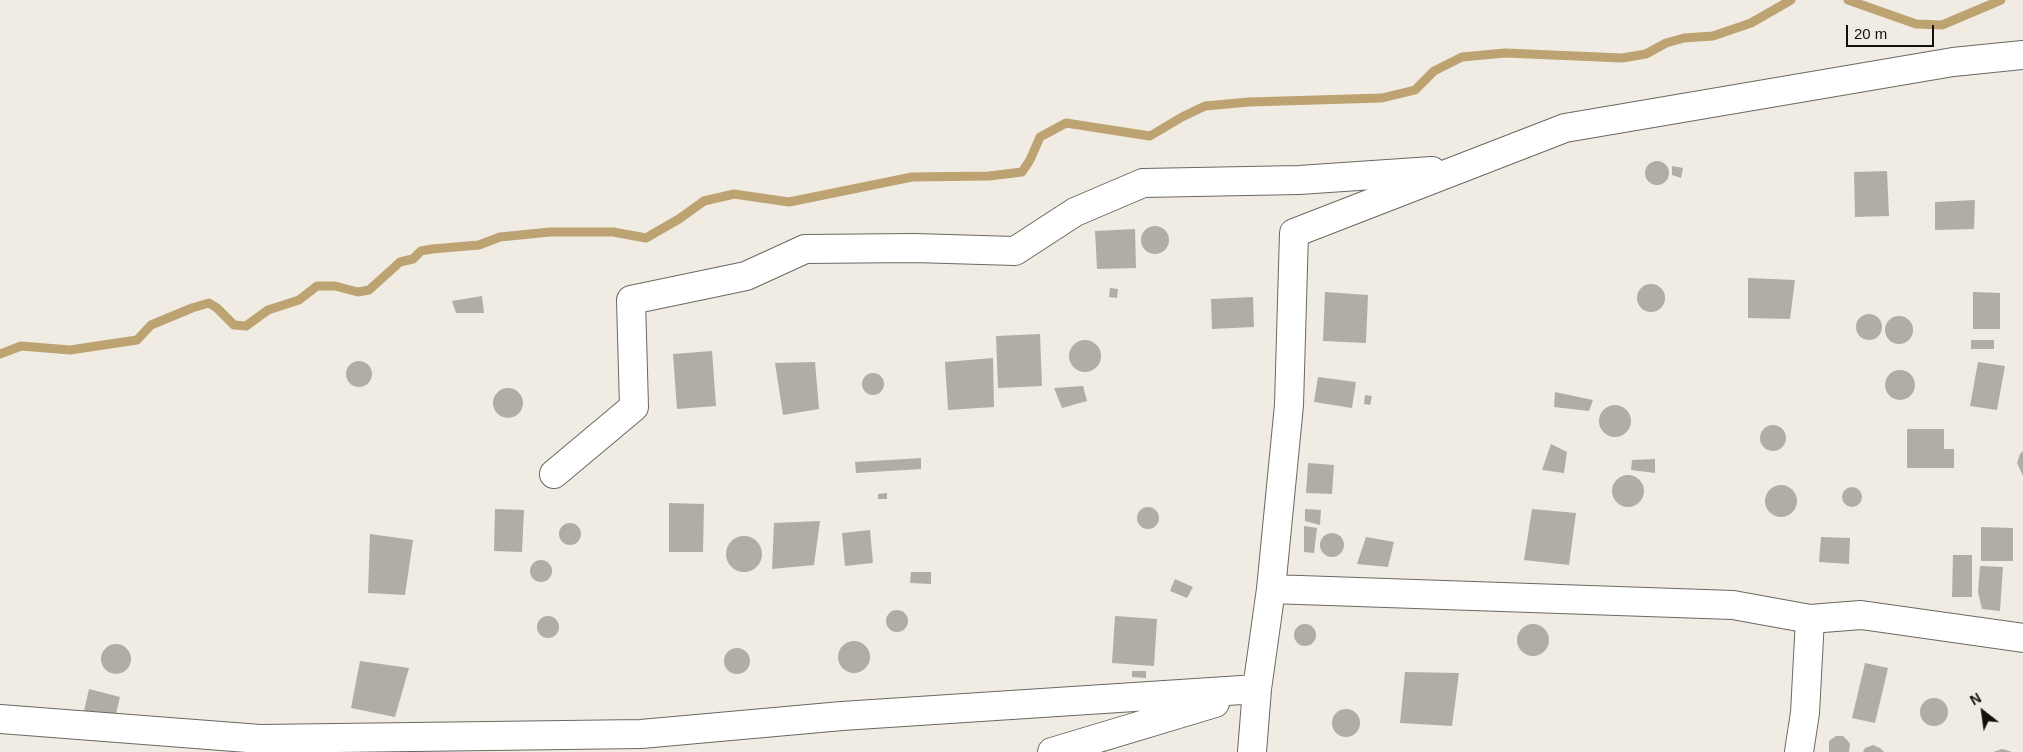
<!DOCTYPE html>
<html>
<head>
<meta charset="utf-8">
<style>
  body { margin:0 }
  #map { position:relative; width:2023px; height:752px; overflow:hidden; background:#f0ece4; font-family:Arial,sans-serif }
  canvas { display:block }
  .north { position:absolute; left:1958px; top:687px; width:50px; height:50px; -webkit-text-stroke:4px #f0ece4; paint-order:stroke; rotate:330deg; font-size:14px; font-weight:700; line-height:20px; text-align:center; color:#11100d }
  .north::after { content:''; display:block; margin:auto; width:18px; height:22px; background:#11100d; clip-path:polygon(50% 0,100% 100%,50% 72%,0 100%) }
  .scale { position:absolute; left:1846px; top:25px; width:88px; height:22px; box-sizing:border-box; border:2px solid #11100d; border-top:0; padding-left:6px; font-size:15px; line-height:18px; white-space:nowrap; color:#11100d; -webkit-text-stroke:4px #f0ece4; paint-order:stroke }
</style>
</head>
<body>
<div id="map">
<canvas width="2023" height="752"></canvas>
<div class="north">N</div>
<div class="scale">20 m</div>
</div>
<script>
const ctx = document.querySelector('canvas').getContext('2d');
ctx.lineJoin = 'round';
const shape = rows => new Path2D(rows.map(r => 'M' + r).join(''));
function trace(path, color, width, dash) { ctx.strokeStyle = color; ctx.lineWidth = width; ctx.lineCap = dash ? 'butt' : 'round'; ctx.setLineDash(dash || []); ctx.stroke(path); }
function paint(path, color) { ctx.fillStyle = color; ctx.fill(path, 'evenodd'); }
trace(shape([
  [1848,0,1916,24,1942,25,2001,0],
  [0,354,21,346,70,350,137,340,151,325,192,308,209,303,217,308,234,325,246,326,268,310,299,300,317,286,335,286,358,292,369,290,400,262,413,259,421,251,432,249,479,245,500,237,550,232,613,232,646,238,679,219,704,201,734,194,789,202,912,177,989,176,1022,172,1030,160,1040,137,1066,123,1150,136,1182,117,1205,106,1249,102,1382,98,1415,90,1434,71,1462,57,1505,53,1622,58,1646,54,1666,43,1684,38,1713,36,1751,23,1791,0]
]), '#bda371', 9);
paint(shape([
  '1645 173a12 12 0 1 1 24 0a12 12 0 1 1-24 0Z',
  [1672,166,1683,168,1681,178,1672,175],
  [1887,171,1889,216,1855,217,1854,172],
  [1975,200,1974,229,1935,230,1935,202],
  '1141 240a14 14 0 1 1 28 0a14 14 0 1 1-28 0Z',
  [1135,229,1136,268,1097,269,1095,231],
  [1748,278,1795,280,1790,319,1748,318],
  '1637 298a14 14 0 1 1 28 0a14 14 0 1 1-28 0Z',
  [1110,288,1118,289,1117,298,1109,297],
  [1325,292,1368,295,1366,343,1323,341],
  [1973,292,2000,293,2000,329,1973,329],
  [482,296,484,313,456,313,452,301],
  [1253,297,1254,327,1212,329,1211,299],
  '1856 327a13 13 0 1 1 26 0a13 13 0 1 1-26 0Z',
  '1885 330a14 14 0 1 1 28 0a14 14 0 1 1-28 0Z',
  [1040,334,1042,386,998,388,996,336],
  [1971,340,1994,340,1994,349,1971,349],
  '1069 356a16 16 0 1 1 32 0a16 16 0 1 1-32 0Z',
  [712,351,716,406,677,409,673,354],
  [993,358,994,407,948,410,945,362],
  '346 374a13 13 0 1 1 26 0a13 13 0 1 1-26 0Z',
  [815,362,819,409,783,415,775,363],
  [1978,362,2005,366,1997,410,1970,406],
  '1885 385a15 15 0 1 1 30 0a15 15 0 1 1-30 0Z',
  '862 384a11 11 0 1 1 22 0a11 11 0 1 1-22 0Z',
  [1318,377,1356,382,1352,408,1314,402],
  [1083,386,1087,401,1062,408,1054,388],
  '493 403a15 15 0 1 1 30 0a15 15 0 1 1-30 0Z',
  [1555,392,1593,400,1589,411,1554,407],
  [1365,395,1372,396,1370,405,1364,404],
  '1599 421a16 16 0 1 1 32 0a16 16 0 1 1-32 0Z',
  '1760 438a13 13 0 1 1 26 0a13 13 0 1 1-26 0Z',
  [1907,429,1944,429,1944,449,1954,449,1954,468,1907,468],
  [1551,444,1567,452,1564,473,1542,470],
  [2023,451,2023,476,2017,463,2020,454],
  [921,458,921,469,856,473,855,462],
  [1655,459,1655,473,1631,470,1632,460],
  [1308,463,1334,465,1332,494,1306,493],
  '1612 491a16 16 0 1 1 32 0a16 16 0 1 1-32 0Z',
  '1765 501a16 16 0 1 1 32 0a16 16 0 1 1-32 0Z',
  '1842 497a10 10 0 1 1 20 0a10 10 0 1 1-20 0Z',
  [887,493,887,499,878,499,878,494],
  [669,503,704,504,703,552,669,552],
  '1137 518a11 11 0 1 1 22 0a11 11 0 1 1-22 0Z',
  [495,509,524,510,522,552,494,551],
  [1305,509,1321,510,1320,525,1305,521],
  [1532,509,1576,513,1569,565,1524,560],
  [820,521,814,565,772,569,774,523],
  '559 534a11 11 0 1 1 22 0a11 11 0 1 1-22 0Z',
  [1304,526,1317,528,1314,553,1304,552],
  [1981,527,2013,528,2013,561,1981,561],
  [870,530,873,563,845,566,842,533],
  '1320 545a12 12 0 1 1 24 0a12 12 0 1 1-24 0Z',
  [370,534,413,540,405,595,368,593],
  '726 554a18 18 0 1 1 36 0a18 18 0 1 1-36 0Z',
  [1366,537,1394,542,1388,567,1357,564],
  [1821,537,1850,538,1849,564,1819,562],
  [1953,555,1972,555,1972,597,1952,597],
  '530 571a11 11 0 1 1 22 0a11 11 0 1 1-22 0Z',
  [1980,566,2003,567,2000,611,1982,609,1978,592],
  [911,572,931,572,931,584,910,583],
  [1175,579,1193,587,1187,598,1170,591],
  '886 621a11 11 0 1 1 22 0a11 11 0 1 1-22 0Z',
  [1115,616,1157,619,1154,666,1112,663],
  '537 627a11 11 0 1 1 22 0a11 11 0 1 1-22 0Z',
  '1294 635a11 11 0 1 1 22 0a11 11 0 1 1-22 0Z',
  '1517 640a16 16 0 1 1 32 0a16 16 0 1 1-32 0Z',
  '838 657a16 16 0 1 1 32 0a16 16 0 1 1-32 0Z',
  '101 659a15 15 0 1 1 30 0a15 15 0 1 1-30 0Z',
  '724 661a13 13 0 1 1 26 0a13 13 0 1 1-26 0Z',
  [360,661,409,668,395,717,351,708],
  [1865,663,1888,668,1875,723,1852,718],
  [1132,671,1146,671,1146,678,1132,677],
  [1405,672,1459,673,1452,726,1400,723],
  [89,689,120,697,115,718,84,711],
  '1920 712a14 14 0 1 1 28 0a14 14 0 1 1-28 0Z',
  '1332 723a14 14 0 1 1 28 0a14 14 0 1 1-28 0Z',
  [1836,736,1843,736,1848,741,1850,744,1849,752,1829,752,1829,741],
  [1873,745,1880,748,1884,752,1863,752,1865,748],
  [2002,749,2006,750,2012,752,1993,752]
]), '#b0ada5');
const minor = shape([
  [554,474,634,407,631,300,746,276,805,249,914,248,1015,251,1075,212,1143,183,1299,180,1432,171],
  [1271,589,1289,405,1294,233,1565,128,1953,62,2023,55],
  [0,719,260,739,641,734,842,716,1257,689],
  [1052,752,1215,703],
  [1252,752,1257,689,1271,589,1733,605,1810,619,1861,615,2023,638],
  [1799,752,1805,713,1810,619]
]);
trace(minor, '#6b6861', 30);
trace(minor, '#fff', 28);
</script>
</body>
</html>
